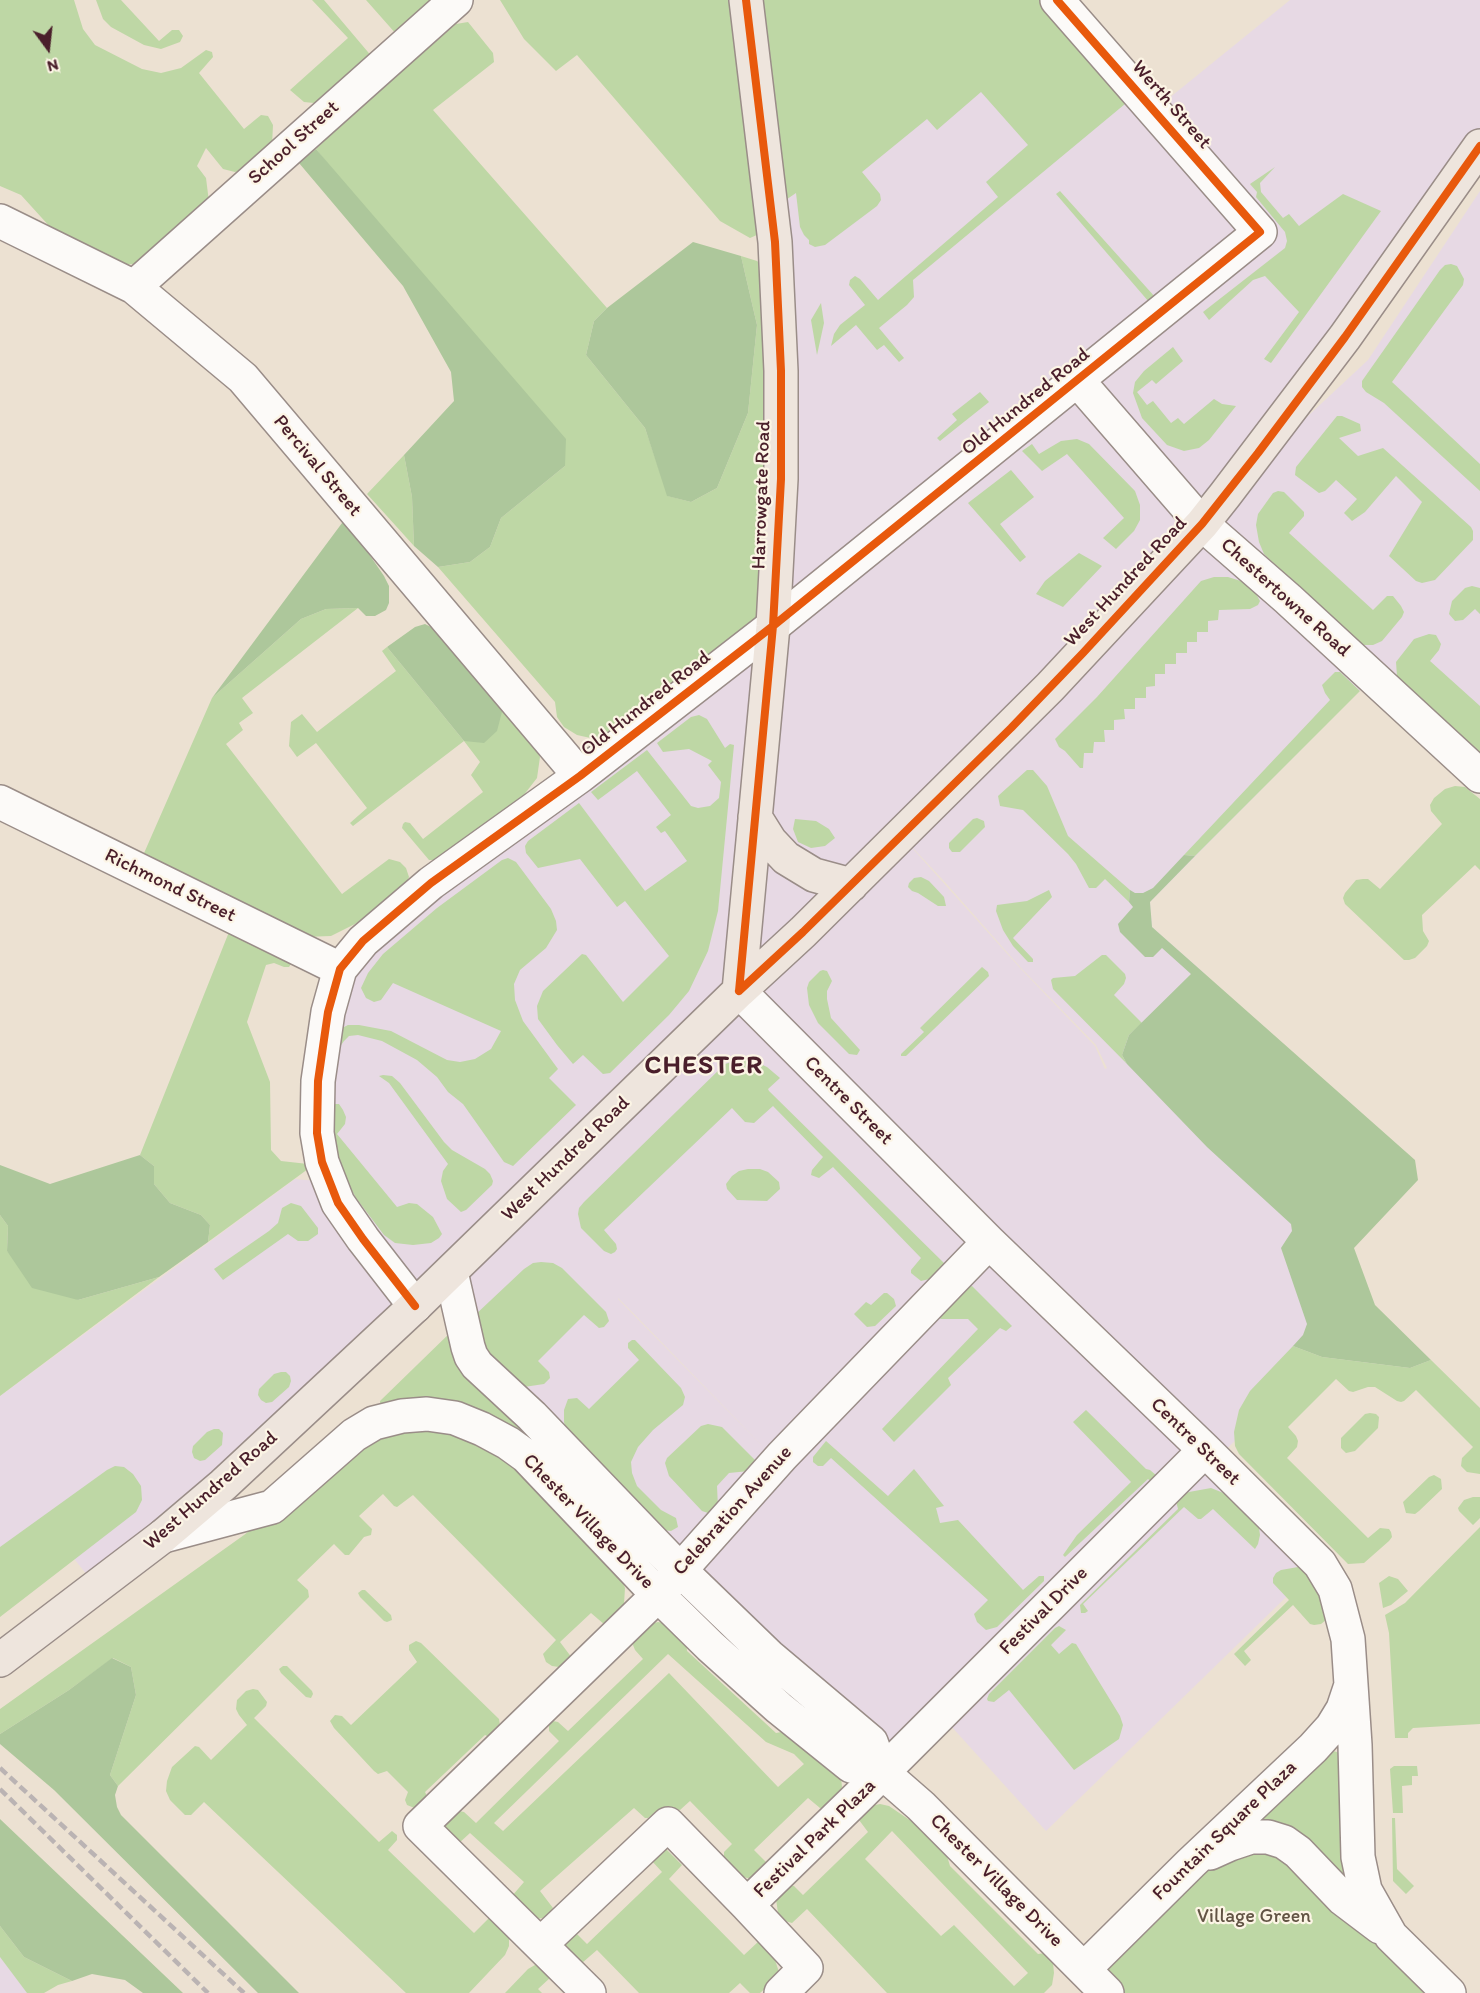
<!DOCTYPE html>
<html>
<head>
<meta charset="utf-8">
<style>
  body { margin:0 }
  #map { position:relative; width:1480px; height:1993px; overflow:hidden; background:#ece1d2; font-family:Itim,sans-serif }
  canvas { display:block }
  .north { position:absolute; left:18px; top:18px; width:60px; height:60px; -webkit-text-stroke:4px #fcf5e5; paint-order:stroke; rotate:165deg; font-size:16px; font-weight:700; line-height:24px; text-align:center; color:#4a1f2b }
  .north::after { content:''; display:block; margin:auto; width:21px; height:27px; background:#4a1f2b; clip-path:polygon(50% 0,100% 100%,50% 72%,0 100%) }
</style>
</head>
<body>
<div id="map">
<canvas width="1480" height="1993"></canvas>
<div class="north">N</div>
</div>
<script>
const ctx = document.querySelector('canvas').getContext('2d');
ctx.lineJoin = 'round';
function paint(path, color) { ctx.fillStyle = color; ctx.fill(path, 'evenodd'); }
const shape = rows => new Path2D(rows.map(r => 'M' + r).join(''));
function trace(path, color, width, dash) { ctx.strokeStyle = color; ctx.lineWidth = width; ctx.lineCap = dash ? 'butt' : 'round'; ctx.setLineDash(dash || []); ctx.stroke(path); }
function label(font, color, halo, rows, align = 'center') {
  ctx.font = font + ' Itim,sans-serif'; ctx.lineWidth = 4.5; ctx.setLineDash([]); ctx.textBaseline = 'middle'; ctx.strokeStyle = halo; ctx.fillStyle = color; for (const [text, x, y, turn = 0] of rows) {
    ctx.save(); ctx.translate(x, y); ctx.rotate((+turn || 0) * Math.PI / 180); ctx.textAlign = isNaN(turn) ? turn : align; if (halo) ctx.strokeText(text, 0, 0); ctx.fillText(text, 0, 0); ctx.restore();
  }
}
paint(shape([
  [1290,0,1480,0,1480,143,1204,513,1368,360,1480,191,1480,775,1372,678,1150,902,1152,927,1204,973,1120,1055,1296,1216,1315,1330,1241,1435,1215,1460,1319,1565,1046,1831,941,1715,883,1772,532,1416,452,1273,415,1306,363,1239,319,1081,363,942,774,627,774,208,1062,8,1147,105,1168,99],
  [896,830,943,880,1021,968,1096,1045,1107,1068,1105,1069,1095,1046,1020,968],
  [618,1298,637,1317,777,1461,618,1299],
  [295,1179,328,1182,413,1306,95,1585,60,1541,0,1571,0,1396],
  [0,1942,33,1993,0,1993]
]), '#e7d9e4');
paint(shape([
  [0,0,74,0,83,29,95,45,142,69,161,73,181,68,206,50,212,52,213,57,199,73,244,129,261,115,268,116,273,125,272,145,246,170,235,172,223,169,206,148,197,166,206,178,209,202,140,263,125,265,51,228,21,195,0,186],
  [96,0,121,0,159,41,172,30,179,30,183,36,180,42,161,49,144,45,111,27,103,19],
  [312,0,324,0,373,58,327,98,314,103,304,102,290,90,348,38],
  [366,0,438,0,397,35],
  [500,0,736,0,759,234,750,238,720,221,577,55,556,71,524,39],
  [748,0,1055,0,1123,92,1125,104,913,280,914,297,907,305,879,328,904,358,899,362,884,345,877,350,856,325,831,346,834,334,840,325,865,305,849,285,850,280,855,276,860,279,878,300,998,197,986,182,1028,145,981,92,937,130,927,119,862,172,880,194,881,200,877,206,825,245,815,247,809,244,809,240,804,235,800,227,796,193,774,208],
  [468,22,493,53,494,62,433,110,607,308,594,321,586,355,645,428,668,496,691,502,717,488,748,413,757,325,741,256,757,261,766,269,765,613,615,733,595,739,577,735,564,727,557,717,555,702,438,567,470,562,490,547,501,518,565,466,316,149,341,124,456,24],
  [1275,167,1260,183,1261,192,1283,218,1289,214,1299,226,1343,194,1381,211,1271,363,1264,359,1299,312,1265,276,1253,280,1209,320,1203,312,1285,248,1287,241,1285,232,1256,197,1257,192,1250,184],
  [1060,191,1155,297,1149,302,1056,194],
  [1451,264,1457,266,1464,279,1463,285,1392,382,1480,464,1480,491,1384,403,1366,392,1362,387,1362,381,1440,270,1445,265],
  [821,303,824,323,817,355,811,320],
  [1173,347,1183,361,1156,384,1152,380,1137,392,1147,405,1153,401,1171,423,1178,418,1184,424,1214,399,1222,404,1236,406,1209,440,1199,448,1184,451,1167,445,1142,418,1133,393,1135,382,1144,371],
  [980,392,989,402,940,441,937,438,957,420,952,414],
  [1337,416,1342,416,1360,424,1361,431,1339,438,1358,456,1383,448,1471,527,1473,531,1473,540,1435,580,1422,583,1416,581,1389,556,1422,502,1396,476,1365,512,1352,521,1344,513,1357,499,1336,480,1325,491,1319,493,1295,475,1296,467],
  [1077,439,1089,444,1135,491,1140,505,1140,520,1134,531,1116,549,1103,538,1124,518,1067,454,1042,471,1022,451,1032,444,1039,454,1061,441],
  [404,455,412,497,414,546,367,494],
  [1011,470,1034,497,1000,524,1026,557,1020,562,968,503],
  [1278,491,1284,492,1304,512,1304,516,1289,533,1373,610,1387,596,1393,596,1401,606,1404,612,1402,617,1382,641,1373,645,1364,645,1356,641,1264,554,1259,542,1256,525,1258,514,1273,493],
  [1079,553,1102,566,1063,607,1036,594,1045,581],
  [1214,577,1228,577,1244,582,1255,592,1260,601,1258,605,1250,609,1219,610,1218,620,1208,621,1208,632,1197,632,1197,642,1187,642,1187,653,1176,653,1176,664,1165,664,1165,674,1155,674,1155,686,1146,687,1146,698,1135,698,1135,709,1124,709,1125,719,1114,720,1114,730,1104,730,1105,742,1094,742,1093,753,1084,753,1083,768,1080,768,1065,751,1059,747,1055,739,1097,697,1201,581],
  [1472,586,1480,588,1480,614,1475,609,1463,620,1455,621,1449,614,1452,601,1465,588],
  [358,608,242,698,253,713,239,723,243,730,226,744,342,894,389,859,400,862,406,868,409,877,405,886,355,924,331,936,304,937,141,860,212,698,301,619,326,609],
  [1429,634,1436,635,1441,644,1439,650,1430,661,1480,706,1480,755,1397,676,1396,662,1414,639],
  [387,647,464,741,503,708,528,736,540,757,537,778,516,805,441,860,429,860,402,828,403,824,405,822,410,823,423,839,483,792,471,775,480,762,464,741,353,826,350,823,367,808,316,743,297,757,289,746,291,722,302,714,317,732,396,671,382,651],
  [1335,672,1340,672,1360,691,1195,856,1184,855,1330,700,1325,693,1322,685],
  [699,715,707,719,725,748,730,744,734,745,718,911,708,951,689,991,669,1015,610,1073,603,1074,583,1055,573,1064,557,1045,538,1019,537,1006,543,991,582,954,586,955,623,1002,669,956,625,901,617,907,580,859,538,868,526,853,525,846,528,841,579,803,645,891,687,861,665,831,661,833,656,827,671,815,637,771,598,800,591,792,647,750,691,806,698,808,710,806,719,798,721,782,708,765,712,761,689,749,663,752,657,743,691,717],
  [1027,770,1033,770,1047,786,1068,836,1130,890,1129,902,1105,879,1096,888,1089,888,1076,864,1068,854,1023,810,1000,806,998,796],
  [1455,786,1465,787,1480,799,1480,870,1475,865,1422,915,1423,931,1429,941,1427,946,1415,958,1409,960,1404,960,1345,904,1343,898,1345,893,1356,880,1363,879,1368,879,1380,889,1442,824,1431,811,1430,805,1434,798,1445,789],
  [977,818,984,821,985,827,960,852,952,852,949,848,949,843,973,819],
  [795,819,816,821,829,829,835,838,825,846,811,848,798,842,793,829],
  [508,858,516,862,551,909,556,921,557,930,546,948,520,970,514,984,515,1000,523,1021,558,1069,549,1078,576,1105,513,1166,504,1162,463,1104,448,1092,437,1077,417,1060,382,1041,358,1035,349,1036,344,1041,336,1052,342,1028,348,1025,359,1025,391,1031,447,1060,460,1062,475,1059,491,1049,501,1031,393,983,381,1000,374,1002,366,998,361,988,368,973,383,954,437,908,502,860],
  [921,877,929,881,944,897,946,906,938,906,918,893,912,891,908,887,909,883,914,878],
  [1049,890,1052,897,1013,938,1033,959,1033,962,1028,962,1013,946,1003,930,996,911,997,905,1027,901],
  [229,932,289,960,291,964,289,967,284,967,274,963,266,965,247,1022,270,1082,271,1150,281,1161,308,1164,308,1169,208,1242,210,1225,201,1215,170,1203,154,1184,154,1166,140,1155],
  [1102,955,1106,955,1125,974,1126,978,1124,984,1114,995,1142,1023,1129,1035,1122,1055,1127,1064,1053,989,1051,980,1053,978,1075,976],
  [982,967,988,972,989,976,906,1056,901,1056,901,1054,924,1032,920,1028],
  [823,970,827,971,832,981,827,991,827,999,831,1018,860,1050,857,1055,849,1054,818,1023,809,1005,807,988,809,982,820,971],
  [741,1059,752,1060,767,1067,780,1078,768,1089,769,1091,945,1264,934,1278,921,1281,911,1273,911,1270,921,1258,833,1167,819,1178,811,1175,812,1170,823,1157,773,1106,754,1123,745,1122,732,1108,604,1230,616,1244,617,1249,615,1252,611,1254,604,1251,581,1228,578,1214,579,1208,584,1202,725,1064],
  [383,1075,392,1076,400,1083,444,1142,452,1150,485,1169,490,1174,493,1181,492,1185,466,1210,461,1212,447,1199,441,1181,443,1171,448,1164,389,1083,379,1076],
  [332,1104,339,1104,343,1110,346,1117,345,1124,337,1134,397,1207,409,1203,417,1204,433,1217,442,1234,439,1238,431,1243,413,1245,395,1243,384,1235,356,1198,342,1172,334,1148],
  [748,1169,760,1169,768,1172,779,1182,780,1189,767,1201,737,1200,727,1189,726,1184,732,1176,739,1171],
  [291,1203,301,1206,318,1228,318,1234,308,1241,298,1241,288,1234,223,1280,214,1269,269,1231,278,1223,282,1208],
  [0,1215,8,1226,7,1251,78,1300,159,1277,0,1396],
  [541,1262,553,1263,562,1268,606,1312,609,1321,604,1327,599,1328,584,1315,538,1361,549,1372,550,1378,544,1384,524,1387,483,1359,474,1316,524,1269,533,1263],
  [972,1286,1012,1326,1006,1331,1000,1328,948,1378,951,1385,894,1442,882,1429,978,1329,968,1319,941,1319,938,1317,963,1289],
  [884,1293,887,1293,894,1299,896,1306,875,1326,867,1327,854,1314,866,1302,871,1305],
  [454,1329,642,1550,524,1441,380,1407,380,1401],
  [632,1340,635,1340,681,1388,685,1397,683,1405,653,1430,638,1447,631,1462,632,1473,637,1486,661,1510,676,1518,678,1527,671,1531,663,1530,567,1432,564,1422,564,1410,568,1399,577,1398,589,1409,639,1360,628,1348,628,1343],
  [1293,1346,1322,1357,1410,1368,1431,1360,1480,1408,1480,1474,1467,1472,1461,1466,1462,1458,1473,1447,1416,1390,1404,1401,1401,1402,1397,1401,1375,1387,1368,1387,1353,1392,1349,1391,1336,1379,1288,1427,1296,1436,1298,1441,1297,1447,1287,1458,1368,1538,1380,1528,1389,1529,1391,1532,1392,1537,1389,1541,1364,1563,1348,1564,1239,1454,1235,1446,1234,1432,1239,1410,1250,1391],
  [281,1372,286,1372,290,1376,291,1381,289,1387,272,1402,266,1403,261,1400,258,1395,259,1389,274,1374],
  [1086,1410,1146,1469,1150,1470,1157,1476,1154,1484,1148,1479,1065,1557,1063,1555,1077,1535,1131,1482,1073,1422],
  [1370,1413,1376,1414,1379,1417,1378,1428,1355,1451,1346,1453,1341,1448,1341,1438,1365,1414],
  [708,1424,722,1427,757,1462,749,1471,729,1473,717,1486,718,1507,712,1513,708,1513,702,1511,669,1476,665,1463,667,1458,701,1426],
  [437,1425,501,1452,619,1573,625,1588,624,1604,618,1619,605,1625,591,1613,560,1642,572,1658,566,1665,559,1667,552,1666,546,1662,543,1654,556,1640,413,1495,397,1507,394,1506,383,1494,359,1516,372,1529,371,1535,364,1537,349,1555,345,1555,334,1544,297,1580,308,1590,309,1597,118,1786,110,1775,136,1695,131,1667,113,1658,69,1690,0,1734,0,1709,244,1535,369,1438],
  [214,1429,219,1429,223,1433,222,1445,205,1460,200,1461,194,1458,192,1452,193,1446,207,1432],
  [826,1441,888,1496,914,1469,944,1506,936,1508,940,1523,958,1520,1023,1590,1039,1576,1044,1576,1044,1581,997,1627,986,1630,977,1622,974,1614,988,1600,831,1458,823,1466,818,1466,813,1462,813,1457],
  [115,1466,124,1467,133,1474,141,1486,142,1500,136,1512,0,1617,0,1547,107,1470],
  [1434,1475,1441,1479,1442,1489,1419,1511,1415,1514,1406,1513,1403,1502,1429,1477],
  [1211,1488,1231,1496,1254,1517,1259,1528,1260,1535,1258,1544,1255,1549,1213,1509,1201,1519,1198,1519,1184,1507,1083,1604,1088,1611,1085,1613,1081,1613,1080,1605,1178,1509,1176,1501,1180,1497,1189,1492],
  [1473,1497,1480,1497,1480,1518,1473,1525,1459,1511,1458,1508,1464,1500],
  [1480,1527,1480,1724,1413,1728,1408,1733,1408,1738,1395,1738,1389,1633,1385,1615,1405,1603],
  [1298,1567,1306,1570,1327,1606,1326,1620,1321,1624,1314,1625,1310,1624,1293,1605,1244,1651,1251,1660,1245,1666,1234,1654,1289,1600,1273,1583,1273,1578,1276,1573,1281,1570],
  [1389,1576,1398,1579,1408,1591,1391,1605,1383,1608,1379,1583],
  [362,1590,365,1590,391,1615,392,1620,387,1622,384,1621,360,1597,358,1593],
  [658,1622,670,1624,686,1641,687,1651,776,1733,787,1731,841,1777,842,1787,837,1796,824,1808,820,1808,808,1798,754,1850,766,1862,767,1866,752,1879,743,1877,724,1859,724,1852,732,1844,690,1801,680,1810,665,1808,659,1809,648,1818,645,1818,634,1808,540,1891,553,1908,547,1917,537,1919,512,1896,524,1882,470,1833,458,1844,444,1831,446,1823,459,1811,464,1812,476,1823,559,1741,549,1731,549,1724,553,1721,558,1722,568,1731,643,1659,635,1650,633,1645,634,1639,648,1625],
  [668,1654,766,1742,794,1754,804,1764,778,1787,669,1673,503,1831,494,1823],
  [1059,1626,1066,1630,1051,1645,1059,1654,1072,1643,1076,1644,1120,1716,1123,1725,1119,1739,1074,1770,1009,1690,994,1702,988,1701,987,1699,989,1694,1055,1628],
  [416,1641,421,1643,499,1719,501,1732,491,1738,485,1735,425,1792,428,1798,417,1809,407,1805,405,1800,408,1792,387,1771,378,1774,374,1771,334,1728,330,1721,335,1715,342,1716,351,1725,417,1662,409,1650,409,1645],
  [283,1666,287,1666,312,1691,313,1694,311,1698,306,1697,281,1673,279,1669],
  [253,1689,258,1690,267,1702,266,1706,254,1718,379,1842,392,1831,397,1835,397,1840,388,1850,474,1933,489,1918,492,1918,505,1930,509,1938,509,1946,505,1955,469,1993,406,1993,204,1802,191,1815,185,1815,170,1800,166,1791,167,1781,172,1767,195,1746,199,1747,211,1760,247,1725,239,1715,236,1709,237,1700,246,1691],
  [1329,1750,1337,1752,1344,1758,1347,1870,1342,1875,1252,1821],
  [1394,1766,1417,1766,1418,1776,1412,1776,1412,1785,1402,1786,1403,1813,1393,1813,1390,1769],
  [880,1804,889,1806,917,1825,940,1845,947,1856,950,1866,1038,1954,1045,1953,1047,1955,1053,1963,1054,1973,1052,1985,1044,1993,887,1993,807,1909,792,1923,785,1921,778,1913,776,1899,790,1885,794,1886,803,1895,868,1832,859,1820,871,1806],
  [892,1831,1028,1973,1014,1986,954,1925,941,1936,865,1859],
  [1392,1818,1395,1818,1397,1869,1414,1886,1406,1894,1393,1881],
  [1268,1837,1448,1993,1108,1993,1084,1969,1191,1863],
  [664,1847,682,1865,669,1879,744,1955,759,1941,775,1960,779,1972,776,1979,760,1993,750,1993,740,1983,729,1993,639,1993,597,1950,582,1963,566,1949,564,1943,576,1933,587,1944,662,1872,651,1860],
  [0,1926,24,1957,72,1981,58,1985,44,1993,27,1993,0,1957],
  [535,1965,545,1967,551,1977,538,1989,542,1993,505,1993,528,1969]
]), '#bed7a5');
paint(shape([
  [316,149,566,439,565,466,501,518,490,547,470,562,438,567,414,546,412,497,404,455,454,401,451,372,403,286,299,163],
  [693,242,741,256,757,325,748,413,717,488,691,502,667,496,645,428,586,355,594,321,607,308],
  [345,519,384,576,389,586,389,603,386,610,375,616,366,616,358,608,326,609,301,619,212,698],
  [425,624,435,629,503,708,497,731,484,743,464,741,387,647,415,627],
  [1184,855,1195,856,1150,902,1152,927,1415,1160,1418,1180,1354,1248,1375,1305,1431,1360,1410,1368,1322,1357,1293,1346,1303,1335,1307,1324,1281,1248,1292,1231,1291,1224,1207,1147,1127,1064,1122,1055,1129,1035,1191,974,1162,948,1153,957,1145,957,1120,932,1118,924,1133,907,1129,902,1130,890,1135,893,1143,893,1153,888],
  [140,1155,154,1166,154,1184,170,1203,201,1215,210,1225,208,1242,159,1277,78,1300,32,1288,7,1251,8,1226,0,1215,0,1165,50,1184],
  [112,1658,131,1667,136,1695,110,1775,118,1786,115,1795,117,1807,121,1815,299,1993,258,1993,54,1790,0,1744,0,1734,69,1690],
  [0,1819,183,1993,143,1993,125,1980,92,1974,72,1981,24,1957,0,1926]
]), '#adc79b');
const minor = shape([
  [0,221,134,287,243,378,580,776],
  [134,287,456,0],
  [1078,381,1202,524,1288,599,1480,776],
  [0,802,340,969],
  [739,991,989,1242,1205,1450,1320,1564,1335,1589,1348,1639,1355,1745,1358,1857,1365,1890,1391,1936,1449,1993],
  [451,1272,468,1347,471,1356,477,1365,532,1416,680,1570,769,1656,871,1742,882,1772,921,1806,1107,1993],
  [415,1306,363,1239,338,1203,322,1162,317,1133,318,1081,328,1012,340,969,363,941,431,883,580,776,773,626,1260,232,1057,0],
  [163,1536,272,1507,354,1435,374,1423,402,1416,427,1414,455,1418,482,1429,508,1443,526,1456,658,1595,710,1646,779,1708,851,1766,882,1772],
  [1210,1853,1230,1844,1251,1837,1268,1837,1284,1842,1298,1852,1343,1899,1380,1927],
  [541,1944,668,1824,747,1905],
  [1084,1969,1191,1863,1313,1748,1332,1727,1343,1709,1350,1688],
  [589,1993,420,1826,658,1595,782,1456,989,1242],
  [781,1993,806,1968,747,1905,859,1796,1205,1450]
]);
const major = shape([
  [755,817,770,841,786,858,814,875,851,885],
  [739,991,773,626,781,479,781,371,775,242,746,0],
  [0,1660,163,1536,223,1485,415,1306,739,991,803,932,1050,687,1202,524,1225,495,1345,337,1480,146]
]);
trace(minor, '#9a8d88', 36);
trace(major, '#9a8d88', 36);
trace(minor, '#fcfaf8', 33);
trace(major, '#eee5dd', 33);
trace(shape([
  [0,1768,244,1993],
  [0,1789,208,1993]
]), '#bab3b3', 4.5, [9, 4.5]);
trace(shape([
  [739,991,803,932,1011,728,1083,653,1202,524,1258,453,1345,337,1480,146],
  [739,991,773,626,781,479,781,371,775,242,746,0],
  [415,1306,363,1239,338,1203,322,1162,317,1133,318,1081,328,1012,340,969,363,941,431,883,580,776,773,626,1260,232,1057,0]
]), '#e8590c', 8);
label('20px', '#4a1f2b', '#fcf5e5', [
  ["Werth Street",1171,105,49],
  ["School Street",294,143,-42],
  ["Old Hundred Road",1026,402,-39],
  ["Percival Street",317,466,50],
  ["Harrowgate Road",762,495,-88],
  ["West Hundred Road",1126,582,-47],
  ["Chestertowne Road",1285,598,42],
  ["Old Hundred Road",646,704,-38],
  ["Richmond Street",170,886,26],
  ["Centre Street",848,1101,45],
  ["West Hundred Road",566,1159,-44],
  ["Centre Street",1195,1442,44],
  ["West Hundred Road",211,1491,-41],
  ["Celebration Avenue",733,1511,-48],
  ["Chester Village Drive",588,1522,46],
  ["Festival Drive",1044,1611,-45],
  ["Fountain Square Plaza",1225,1831,-44],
  ["Festival Park Plaza",815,1839,-44],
  ["Chester Village Drive",996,1881,45]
]);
label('20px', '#625444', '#fcf5e5', [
  ["Village Green",1254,1917]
]);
ctx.letterSpacing = '1.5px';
label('bold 26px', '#4a1f2b', '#fcf5e5', [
  ["CHESTER",704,1066]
]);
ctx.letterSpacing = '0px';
</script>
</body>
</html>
